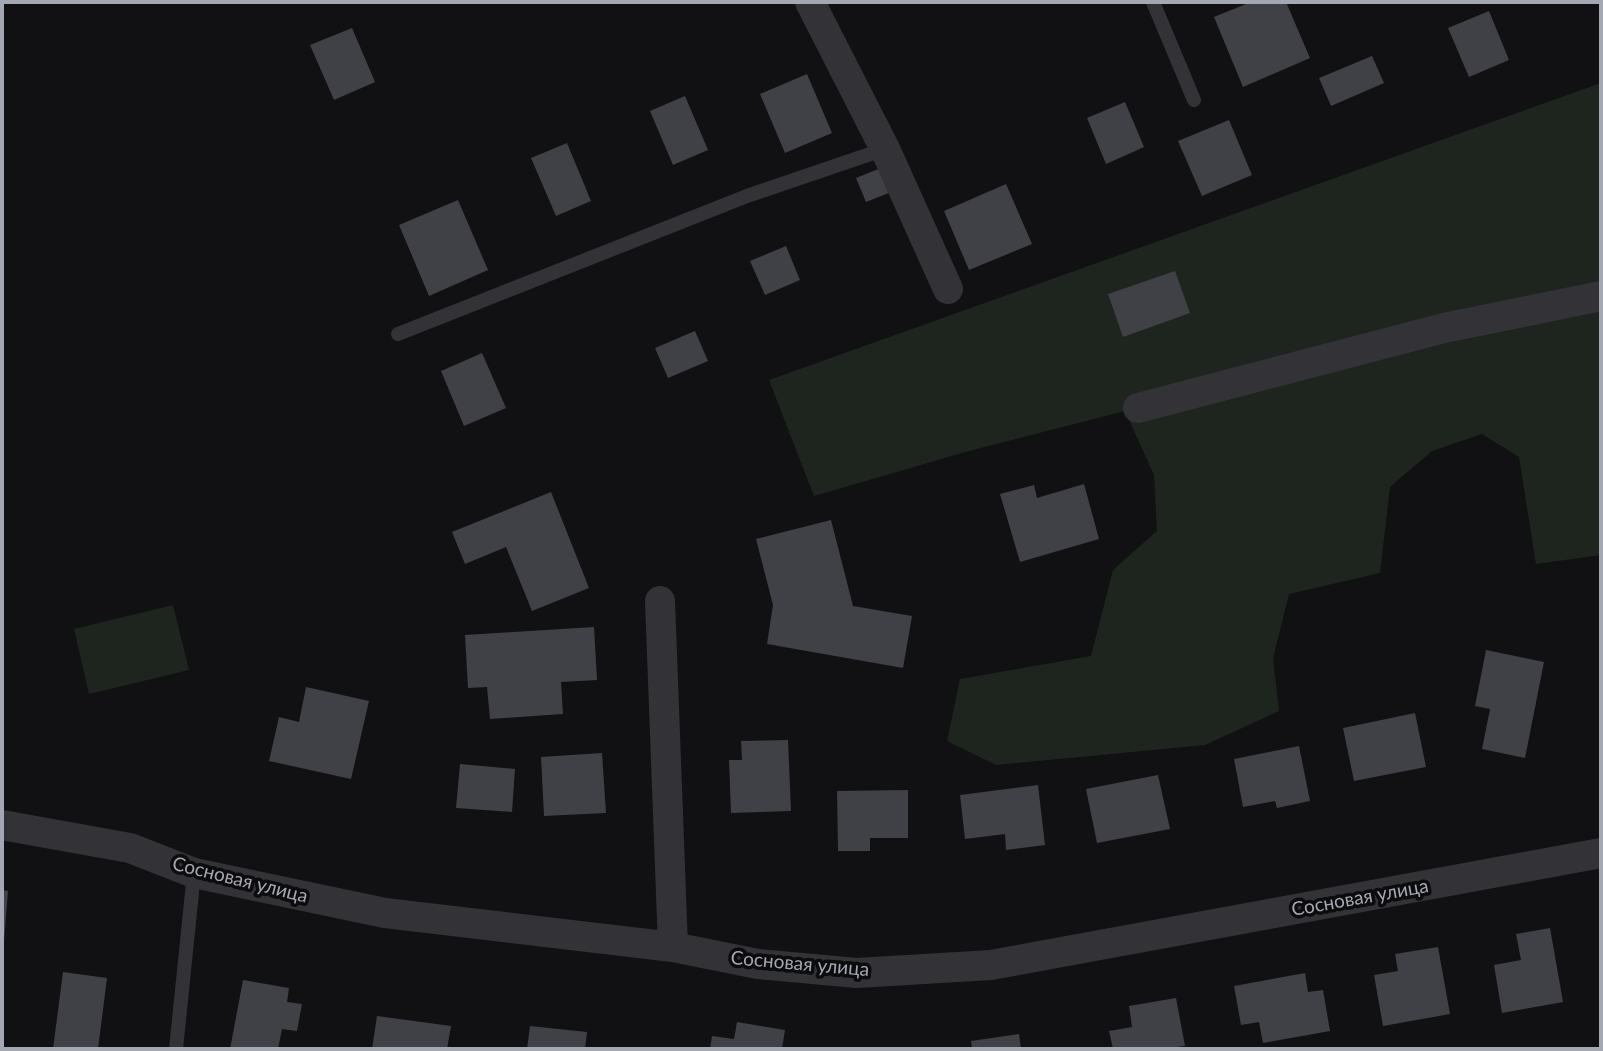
<!DOCTYPE html>
<html>
<head>
<meta charset="utf-8">
<style>
  body { margin:0 }
  #map { position:relative; width:1603px; height:1051px; overflow:hidden; background:#111113; font-family:Lato,sans-serif }
  canvas { display:block }
  .frame { position:absolute; inset:0; border:4px solid #a4a8b2; pointer-events:none }
</style>
</head>
<body>
<div id="map">
<canvas width="1603" height="1051"></canvas>
<div class="frame"></div>
</div>
<script>
const ctx = document.querySelector('canvas').getContext('2d');
ctx.lineJoin = 'round';
function paint(path, color) { ctx.fillStyle = color; ctx.fill(path, 'evenodd'); }
const shape = rows => new Path2D(rows.map(r => 'M' + r).join(''));
function trace(path, color, width, dash) { ctx.strokeStyle = color; ctx.lineWidth = width; ctx.lineCap = dash ? 'butt' : 'round'; ctx.setLineDash(dash || []); ctx.stroke(path); }
function label(font, color, halo, rows, align = 'center') {
  ctx.font = font + ' Lato,sans-serif'; ctx.lineWidth = 7; ctx.setLineDash([]); ctx.textBaseline = 'middle'; ctx.strokeStyle = halo; ctx.fillStyle = color; for (const [text, x, y, turn = 0] of rows) {
    ctx.save(); ctx.translate(x, y); ctx.rotate((+turn || 0) * Math.PI / 180); ctx.textAlign = isNaN(turn) ? turn : align; if (halo) ctx.strokeText(text, 0, 0); ctx.fillText(text, 0, 0); ctx.restore();
  }
}
paint(shape([
  [1601,83,1601,555,1536,564,1519,457,1482,434,1432,451,1390,487,1380,573,1289,594,1273,658,1279,711,1205,745,996,765,947,741,960,679,1091,656,1113,570,1157,531,1154,475,1125,411,969,451,814,496,769,380],
  [173,605,189,670,89,694,74,629]
]), '#1e251f');
paint(shape([
  [1251,2,1286,2,1310,58,1243,87,1214,17],
  [1489,11,1509,60,1469,77,1448,28],
  [352,28,375,82,334,100,310,45],
  [1372,56,1384,83,1331,106,1319,78],
  [807,74,832,133,785,153,760,94],
  [685,96,708,150,673,165,650,111],
  [1125,102,1144,147,1106,164,1087,118],
  [1229,120,1252,175,1202,196,1178,141],
  [567,143,591,201,556,216,531,158],
  [881,168,891,192,866,202,856,178],
  [1006,184,1032,244,969,270,944,211],
  [458,200,488,270,429,296,399,225],
  [786,246,800,280,765,295,750,261],
  [1175,271,1190,313,1123,337,1108,294],
  [695,331,708,361,668,378,655,348],
  [482,353,506,408,464,426,441,371],
  [1084,484,1099,539,1020,562,1000,494,1034,485,1037,498],
  [551,492,589,588,532,611,506,547,465,564,452,532],
  [831,520,853,606,912,616,903,668,767,644,773,605,756,539],
  [594,627,597,680,561,682,563,714,490,719,487,687,468,688,465,635],
  [1486,650,1544,662,1525,758,1482,749,1490,709,1475,706],
  [306,687,369,701,351,779,269,761,279,717,299,722],
  [1415,713,1426,767,1354,781,1343,728],
  [788,740,791,811,731,813,729,760,742,760,741,741],
  [1299,746,1310,801,1277,808,1275,801,1243,807,1234,759],
  [602,753,606,813,544,816,541,757],
  [460,764,515,769,512,812,456,808],
  [1158,775,1170,829,1097,843,1086,789],
  [1038,785,1045,845,1006,850,1005,834,965,839,960,795],
  [908,790,908,838,870,838,870,851,838,851,837,791],
  [2,890,8,891,4,941,2,941],
  [1550,928,1563,1002,1502,1013,1494,965,1521,960,1516,934],
  [1438,947,1450,1014,1383,1026,1374,975,1398,971,1395,954],
  [63,972,107,978,98,1049,53,1049],
  [1305,973,1308,992,1323,990,1330,1031,1263,1043,1259,1022,1241,1025,1234,986],
  [243,980,289,988,287,1002,302,1004,297,1031,282,1029,278,1049,230,1049],
  [1176,998,1185,1046,1177,1047,1177,1049,1113,1049,1109,1031,1132,1027,1129,1006],
  [377,1016,451,1026,447,1049,372,1049],
  [737,1022,785,1030,782,1049,710,1049,712,1036,734,1039],
  [530,1026,587,1032,585,1049,527,1049],
  [1019,1034,1021,1049,972,1049,971,1041]
]), '#404146');
trace(shape([
  [1153,2,1194,100],
  [398,334,747,196,885,149],
  [176,1049,194,873]
]), '#333337', 14);
trace(shape([
  [810,2,885,149,948,289],
  [1138,408,1444,328,1601,296],
  [660,601,673,947],
  [2,825,130,848,194,873,385,913,673,947,758,964,857,973,991,965,1601,853]
]), '#333337', 30);
label('19px', '#a4a8b2', '#0c0c0e', [
  ["Сосновая улица",240,880,14],
  ["Сосновая улица",1360,898,-10],
  ["Сосновая улица",800,964,5]
]);
</script>
</body>
</html>
